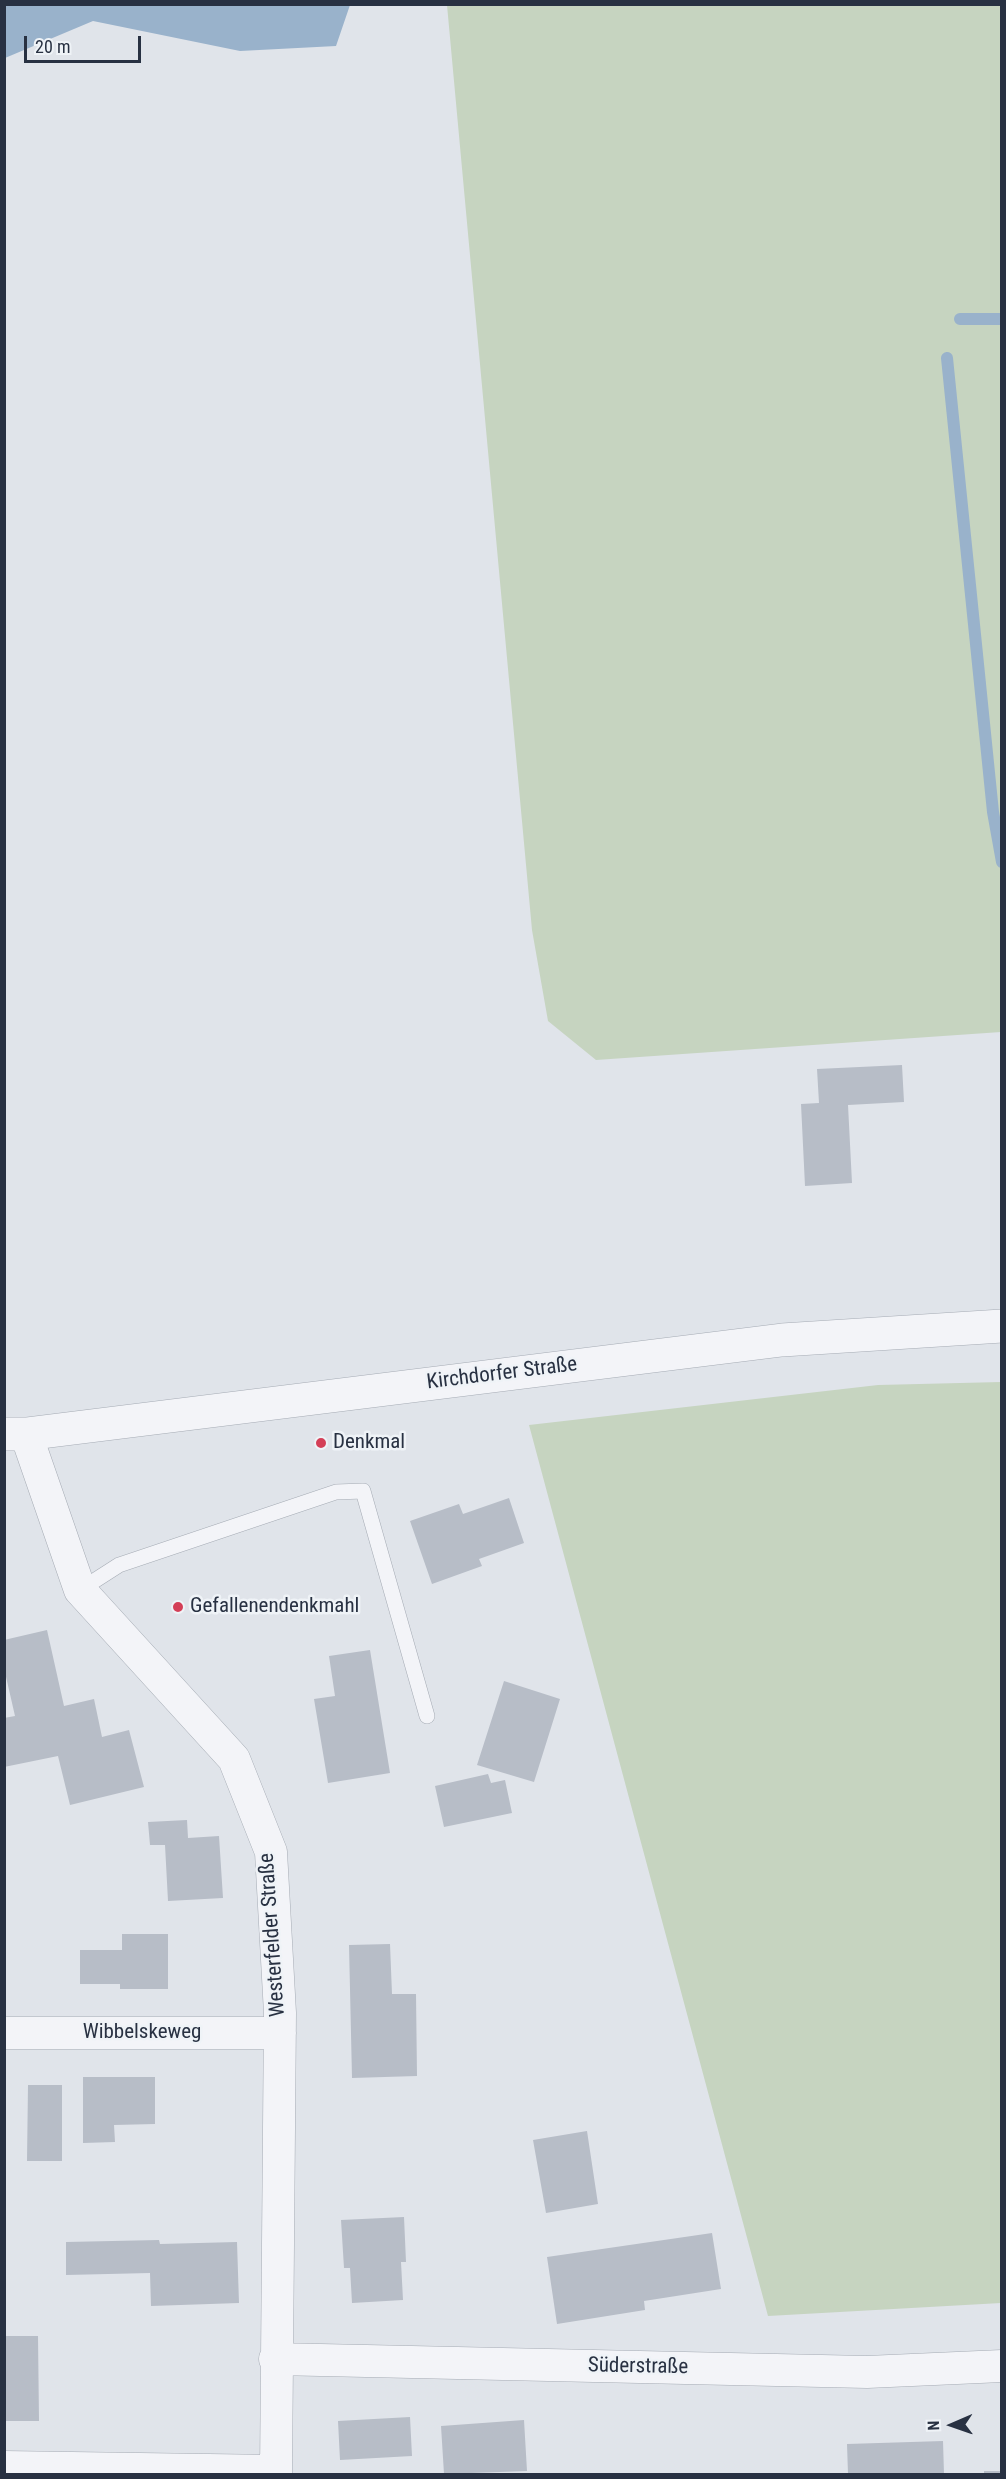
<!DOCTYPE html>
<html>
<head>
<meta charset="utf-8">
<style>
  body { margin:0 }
  #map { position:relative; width:1006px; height:2479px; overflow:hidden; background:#e0e4ea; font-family:"Roboto Condensed",sans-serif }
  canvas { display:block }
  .frame { position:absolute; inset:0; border:6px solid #283142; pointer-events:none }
  .north { position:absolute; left:922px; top:2395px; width:60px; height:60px; -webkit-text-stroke:4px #eff3f7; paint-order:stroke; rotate:268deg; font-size:16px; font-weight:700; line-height:24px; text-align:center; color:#283142 }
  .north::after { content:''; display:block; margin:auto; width:21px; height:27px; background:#283142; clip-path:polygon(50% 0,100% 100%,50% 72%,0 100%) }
  .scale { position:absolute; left:24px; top:36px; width:117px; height:27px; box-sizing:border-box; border:3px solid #283142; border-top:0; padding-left:8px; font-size:18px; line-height:21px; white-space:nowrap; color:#283142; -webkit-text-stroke:4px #eff3f7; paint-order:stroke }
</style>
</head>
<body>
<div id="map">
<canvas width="1006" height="2479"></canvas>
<div class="frame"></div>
<div class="north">N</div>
<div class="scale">20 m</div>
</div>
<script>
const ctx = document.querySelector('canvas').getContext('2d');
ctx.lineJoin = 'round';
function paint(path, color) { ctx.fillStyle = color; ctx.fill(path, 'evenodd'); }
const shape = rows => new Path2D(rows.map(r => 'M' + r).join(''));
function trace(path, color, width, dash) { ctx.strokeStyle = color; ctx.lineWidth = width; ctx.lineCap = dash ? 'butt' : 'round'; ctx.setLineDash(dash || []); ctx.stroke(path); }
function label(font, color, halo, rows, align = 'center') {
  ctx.font = font + ' "Roboto Condensed",sans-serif'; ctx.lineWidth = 5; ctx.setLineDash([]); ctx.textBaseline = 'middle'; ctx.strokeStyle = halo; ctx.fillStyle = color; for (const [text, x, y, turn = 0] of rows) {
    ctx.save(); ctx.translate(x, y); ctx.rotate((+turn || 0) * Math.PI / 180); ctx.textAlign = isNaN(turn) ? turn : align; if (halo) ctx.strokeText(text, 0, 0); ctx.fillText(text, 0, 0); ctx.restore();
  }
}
paint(shape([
  [447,5,1001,5,1001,1032,596,1060,548,1021,532,930],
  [1001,1382,1001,2303,768,2316,529,1425,878,1385]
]), '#c6d4c0');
paint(shape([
  [5,4,350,4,350,5,336,46,240,51,93,21,5,58]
]), '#99b2cb');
trace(shape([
  [960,319,1002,319],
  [947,358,993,812,1002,862]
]), '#99b2cb', 12);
paint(shape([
  [902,1065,904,1102,848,1105,852,1183,805,1186,801,1104,819,1103,817,1069],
  [509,1498,524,1543,479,1559,482,1566,432,1584,410,1521,459,1504,463,1514],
  [47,1630,64,1706,94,1699,102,1737,129,1730,144,1787,70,1805,58,1756,4,1767,4,1718,15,1716,4,1668,4,1640],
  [370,1650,390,1773,328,1783,314,1699,335,1696,329,1656],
  [504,1681,560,1699,534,1782,477,1765],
  [488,1774,491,1783,505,1780,512,1813,444,1827,435,1786],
  [187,1820,188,1838,219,1836,223,1898,168,1901,165,1845,150,1845,148,1822],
  [122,1934,168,1934,168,1989,120,1989,120,1984,80,1984,80,1950,122,1950],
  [390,1944,392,1994,416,1994,417,2076,352,2078,349,1945],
  [83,2077,155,2077,155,2124,114,2125,115,2142,83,2143],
  [28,2085,62,2085,62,2161,27,2161],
  [587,2131,598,2204,546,2213,533,2140],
  [404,2217,406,2262,401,2262,403,2300,352,2303,350,2268,344,2268,341,2220],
  [712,2233,721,2289,644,2301,645,2310,557,2324,547,2257],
  [159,2240,160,2244,237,2242,239,2303,151,2306,150,2273,66,2275,66,2242],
  [5,2336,38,2336,39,2421,5,2421],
  [410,2417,412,2456,340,2460,338,2421],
  [524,2420,527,2471,444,2474,441,2426],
  [943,2441,944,2474,848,2474,847,2444],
  [984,2471,1002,2471,1002,2474,984,2474]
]), '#b7bdc7');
const service = shape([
  [80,1590,119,1565,336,1492,363,1491,427,1716]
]);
const minor = shape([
  [26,1434,80,1590,234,1759,271,1852,280,2013,276,2474],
  [4,2033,280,2033],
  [275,2359,867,2372,1002,2366],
  [4,2467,276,2471]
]);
const tertiary = shape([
  [4,1434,26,1434,782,1340,1002,1326]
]);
trace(service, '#a5abb4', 16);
trace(minor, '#a5abb4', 33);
trace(tertiary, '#a5abb4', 34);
trace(service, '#f3f4f8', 15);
trace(minor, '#f3f4f8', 32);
trace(tertiary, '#f3f4f8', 33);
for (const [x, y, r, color] of [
  [321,1443,6,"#d43f57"],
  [178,1607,6,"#d43f57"]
]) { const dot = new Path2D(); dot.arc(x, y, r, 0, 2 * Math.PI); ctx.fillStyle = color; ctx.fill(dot); trace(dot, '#eff3f7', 2); }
label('21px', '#283142', '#eff3f7', [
  ["Kirchdorfer Straße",502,1374,-7],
  ["Westerfelder Straße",273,1935,-94],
  ["Wibbelskeweg",142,2033],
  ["Süderstraße",638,2367,1]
]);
label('21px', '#283142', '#eff3f7', [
  ["Denkmal",333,1443],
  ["Gefallenendenkmahl",190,1607]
], 'left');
</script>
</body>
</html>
